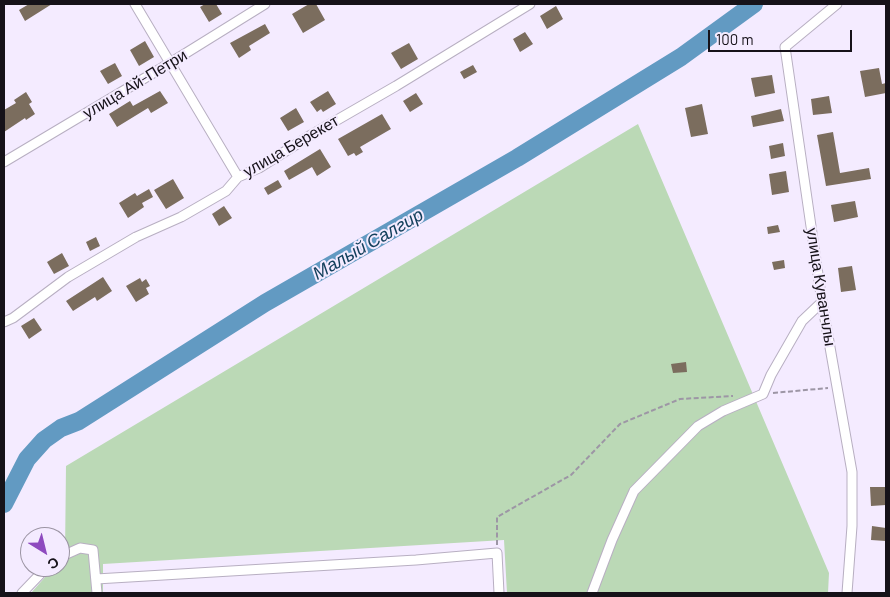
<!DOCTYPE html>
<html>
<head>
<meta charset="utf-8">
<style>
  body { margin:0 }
  #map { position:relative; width:890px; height:597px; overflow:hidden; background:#f4ebff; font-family:Barlow,sans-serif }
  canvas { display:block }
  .frame { position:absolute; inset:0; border:5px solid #161219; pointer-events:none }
  .north { position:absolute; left:20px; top:527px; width:50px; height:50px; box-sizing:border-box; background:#f4ebff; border:1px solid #9b94a3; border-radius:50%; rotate:144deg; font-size:14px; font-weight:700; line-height:20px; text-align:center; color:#161219 }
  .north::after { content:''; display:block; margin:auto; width:18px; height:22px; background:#8e4abf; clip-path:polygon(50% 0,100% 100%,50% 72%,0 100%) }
  .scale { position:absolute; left:708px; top:30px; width:144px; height:22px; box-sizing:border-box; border:2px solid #161219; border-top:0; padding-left:6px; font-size:15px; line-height:18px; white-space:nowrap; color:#161219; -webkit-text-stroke:4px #f4ebff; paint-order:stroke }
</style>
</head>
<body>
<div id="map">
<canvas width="890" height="597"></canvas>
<div class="frame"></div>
<div class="north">С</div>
<div class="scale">100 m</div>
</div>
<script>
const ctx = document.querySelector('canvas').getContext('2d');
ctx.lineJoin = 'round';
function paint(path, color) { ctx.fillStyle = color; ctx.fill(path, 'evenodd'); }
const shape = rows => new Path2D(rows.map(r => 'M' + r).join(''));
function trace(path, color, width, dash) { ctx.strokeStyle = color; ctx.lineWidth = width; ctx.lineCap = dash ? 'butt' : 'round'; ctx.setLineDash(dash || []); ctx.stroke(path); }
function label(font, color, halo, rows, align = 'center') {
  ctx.font = font + ' Barlow,sans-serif'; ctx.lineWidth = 4; ctx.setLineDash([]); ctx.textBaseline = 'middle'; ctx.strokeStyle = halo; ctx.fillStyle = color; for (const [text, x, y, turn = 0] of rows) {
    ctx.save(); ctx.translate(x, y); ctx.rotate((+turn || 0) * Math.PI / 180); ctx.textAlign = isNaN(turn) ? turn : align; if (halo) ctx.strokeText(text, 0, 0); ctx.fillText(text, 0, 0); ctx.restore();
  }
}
paint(shape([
  [638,124,829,573,828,593,507,593,504,540,103,564,103,593,31,593,54,567,60,567,60,559,65,554,66,466]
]), '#bbd9b6');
trace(shape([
  [4,504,27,459,44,440,61,428,79,421,265,303,517,158,681,57,754,4]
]), '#629ac2', 18);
paint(shape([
  [29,4,52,4,25,21,19,10],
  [205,4,216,4,222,14,209,22,200,7],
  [309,4,316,4,325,20,303,33,292,14],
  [556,6,563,19,547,29,540,16],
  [265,24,270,33,249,46,251,50,239,58,230,43],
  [525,32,533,44,520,52,513,39],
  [145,41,154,57,139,66,130,50],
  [409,43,418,59,401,69,391,53],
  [115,63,122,76,108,84,100,71],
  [473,65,477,72,464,79,460,72],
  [879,68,882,84,886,83,886,93,865,97,860,71],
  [772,75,775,93,755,97,751,78],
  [160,91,168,103,151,113,148,108,117,127,109,114,130,101,133,106],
  [328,91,336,104,323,112,321,109,317,112,310,102],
  [26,92,32,102,29,104,35,114,26,120,25,118,4,132,4,110,16,103,14,100],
  [416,93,423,104,410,112,403,101],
  [829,96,832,113,813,115,811,99],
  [702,104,708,134,691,137,685,108],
  [296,108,304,122,288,131,280,118],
  [781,109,784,121,753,127,751,116],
  [382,114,391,129,360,147,363,152,356,156,354,153,348,156,338,139],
  [833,132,840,173,869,168,871,179,826,186,817,135],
  [783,143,785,156,771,159,769,146],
  [320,149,331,167,317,176,312,167,289,180,284,171],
  [786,171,789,192,772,195,769,174],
  [173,179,184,198,166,209,154,190],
  [278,180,282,187,268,195,264,188],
  [149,189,153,197,142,203,144,207,128,218,119,203,135,193,137,196],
  [855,201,858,217,834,222,831,205],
  [224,206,232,218,219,226,212,214],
  [778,225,780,232,768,234,767,227],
  [96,237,100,246,90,251,86,242],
  [62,253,69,266,54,274,47,262],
  [784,260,785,268,774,270,772,262],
  [852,266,856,290,841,292,838,268],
  [103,277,112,291,97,301,95,297,73,311,66,301],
  [140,278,142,282,146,279,150,286,146,288,149,294,136,302,126,286],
  [34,318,42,330,29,339,21,326],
  [686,362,687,372,673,373,671,364],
  [870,487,886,487,886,505,871,506],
  [872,526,886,528,886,541,871,540]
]), '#7b6d5e');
const street = shape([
  [135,4,238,177],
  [837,4,785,47,822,302,852,472,852,526,847,593],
  [4,162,170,63,265,4],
  [4,322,13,318,68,277,136,237,181,217,226,191,238,177,259,168,311,135,396,86,530,4],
  [60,557,80,548,93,550,97,593],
  [96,579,416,560,497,553,499,593],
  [22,593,47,567],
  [592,593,612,540,634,491,698,426,723,411,763,394,771,375,802,321,822,302]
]);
trace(street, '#b8afc2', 11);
trace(shape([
  [773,393,828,388],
  [497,545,497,517,571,475,620,424,680,399,733,396]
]), '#9d96a5', 2, [5, 2.5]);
trace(street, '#fff', 9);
label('16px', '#161219', '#f4ebff', [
  ["улица Ай-Петри",135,84,-31],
  ["улица Берекет",291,146,-30],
  ["улица Куванчлы",821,287,81]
]);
label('italic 18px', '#13405c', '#f4ebff', [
  ["Малый Салгир",368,244,-30]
]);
</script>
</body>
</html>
